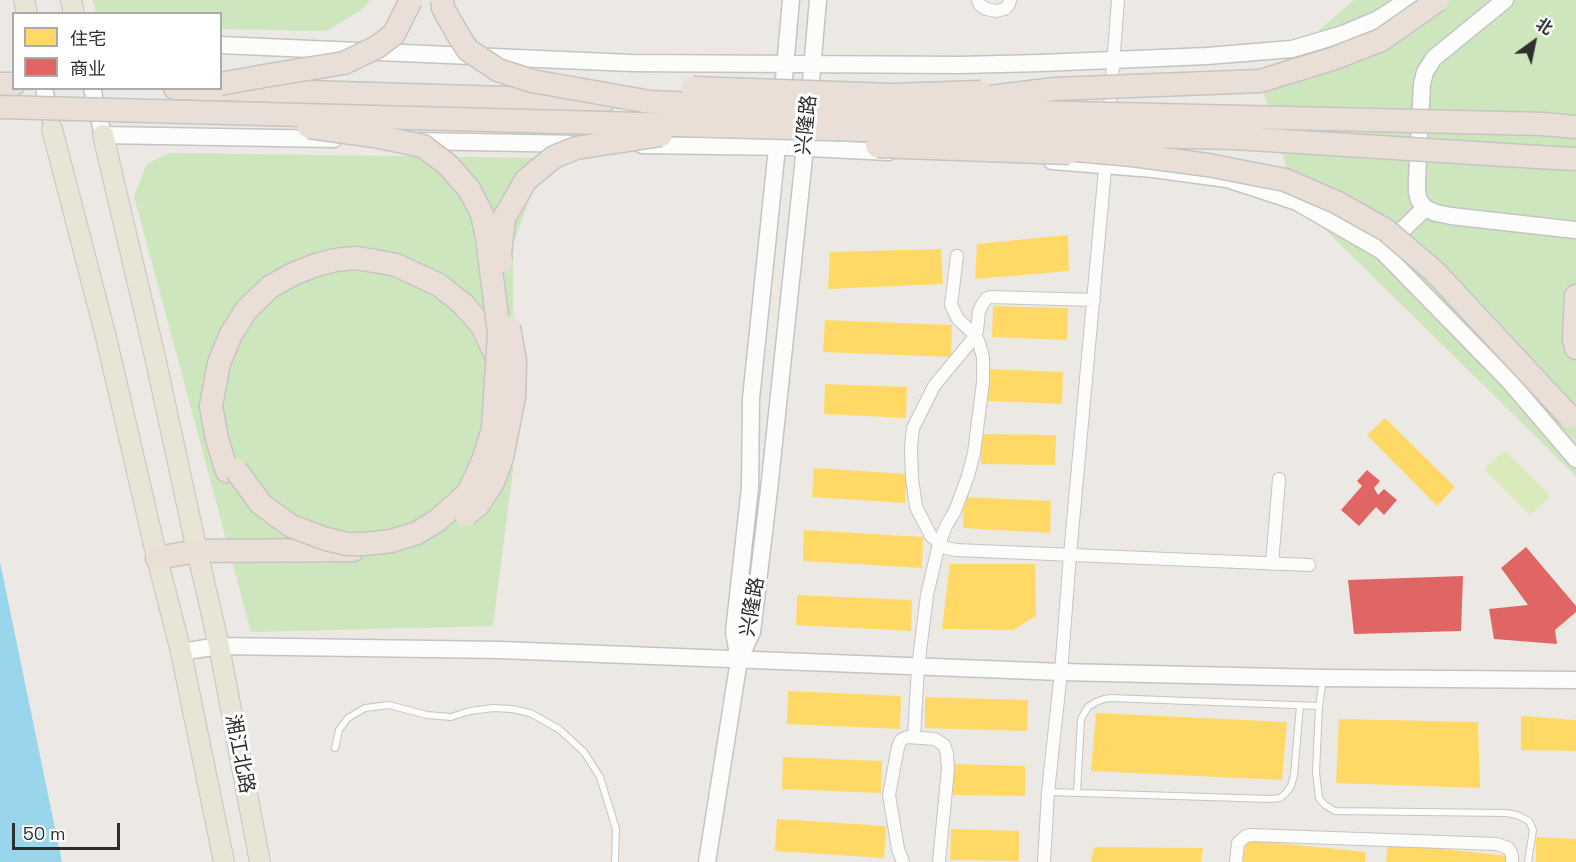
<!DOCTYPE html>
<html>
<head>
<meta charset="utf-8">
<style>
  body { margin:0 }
  #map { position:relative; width:1576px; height:862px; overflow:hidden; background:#ece8e4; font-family:"Space Grotesk","Noto Sans SC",sans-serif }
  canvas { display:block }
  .legend { position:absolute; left:12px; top:12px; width:210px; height:78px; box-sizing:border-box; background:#fff; border:2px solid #ababab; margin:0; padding:8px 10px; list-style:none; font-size:18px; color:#2e2e2e }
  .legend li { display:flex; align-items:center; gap:12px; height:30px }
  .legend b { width:30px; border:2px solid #ababab }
  .north { position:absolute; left:1504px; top:12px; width:60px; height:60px; -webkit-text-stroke:4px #fff; paint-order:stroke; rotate:33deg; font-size:16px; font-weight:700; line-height:24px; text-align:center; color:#2e2e2e }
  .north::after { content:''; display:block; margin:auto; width:21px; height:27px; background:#2e2e2e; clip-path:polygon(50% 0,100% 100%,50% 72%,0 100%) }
  .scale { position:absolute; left:12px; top:823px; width:108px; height:27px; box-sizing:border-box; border:3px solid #2e2e2e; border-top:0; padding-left:8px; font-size:18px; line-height:21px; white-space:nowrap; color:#2e2e2e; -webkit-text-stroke:4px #fff; paint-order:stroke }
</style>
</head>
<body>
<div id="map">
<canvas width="1576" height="862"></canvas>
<ul class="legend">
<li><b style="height:16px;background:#ffd966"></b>住宅</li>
<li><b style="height:16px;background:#e06666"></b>商业</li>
</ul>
<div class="north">北</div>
<div class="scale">50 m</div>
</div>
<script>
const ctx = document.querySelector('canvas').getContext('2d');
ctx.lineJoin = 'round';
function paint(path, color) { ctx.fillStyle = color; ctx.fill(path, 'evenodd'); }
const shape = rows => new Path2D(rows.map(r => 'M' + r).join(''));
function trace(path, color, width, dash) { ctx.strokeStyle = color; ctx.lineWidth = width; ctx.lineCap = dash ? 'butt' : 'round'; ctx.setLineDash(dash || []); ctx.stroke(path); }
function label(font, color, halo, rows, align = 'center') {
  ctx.font = font + ' "Space Grotesk","Noto Sans SC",sans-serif'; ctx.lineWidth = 6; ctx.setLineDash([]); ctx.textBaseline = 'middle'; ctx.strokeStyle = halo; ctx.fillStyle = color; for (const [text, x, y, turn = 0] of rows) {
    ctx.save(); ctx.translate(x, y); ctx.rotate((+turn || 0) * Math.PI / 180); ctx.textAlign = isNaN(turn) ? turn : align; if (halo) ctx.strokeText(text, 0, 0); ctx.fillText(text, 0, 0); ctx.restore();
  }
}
paint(shape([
  [93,0,371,0,360,11,326,31,221,29,220,14,96,13],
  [1354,0,1576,0,1576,476,1297,202,1260,81],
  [169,153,545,158,513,244,513,470,493,626,251,632,134,196,147,164]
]), '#cee6be');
paint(shape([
  [1505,451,1551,496,1530,515,1484,469]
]), '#d9eabb');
paint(shape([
  [0,562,62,862,0,862]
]), '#99d6ec');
paint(shape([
  [1068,235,1069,271,975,279,977,244],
  [941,249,943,284,828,289,830,252],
  [993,306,1068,308,1067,340,992,337],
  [825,320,952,325,951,357,823,352],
  [989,369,1063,372,1062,404,988,401],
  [825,384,907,387,906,418,824,414],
  [1385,418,1455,487,1437,506,1367,435],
  [981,434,1056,435,1055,465,981,464],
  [814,468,907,474,905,503,812,497],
  [964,497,1051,501,1050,533,963,528],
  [804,530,923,537,922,568,803,561],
  [950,564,1035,564,1036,616,1013,630,942,629],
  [797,595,912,600,911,631,796,625],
  [788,691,901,696,900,729,787,724],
  [925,697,1028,700,1027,731,925,728],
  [1096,713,1287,722,1282,780,1091,771],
  [1521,716,1576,720,1576,751,1521,750],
  [1339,719,1478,722,1480,788,1336,783],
  [783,757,882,761,881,793,782,789],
  [953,764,1025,766,1025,796,953,795],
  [777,819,886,826,884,858,775,851],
  [951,829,1019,831,1019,861,950,860],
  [1536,837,1576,839,1576,862,1536,862],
  [1246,840,1366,852,1365,862,1243,862],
  [1388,843,1508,856,1508,862,1386,862],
  [1094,847,1203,848,1201,862,1091,862]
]), '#ffd966');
paint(shape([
  [1367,470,1380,481,1374,488,1378,495,1384,489,1397,500,1384,515,1376,507,1359,526,1341,510,1362,486,1357,481],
  [1526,547,1576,606,1576,612,1555,630,1557,644,1494,639,1489,609,1528,605,1501,568],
  [1463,576,1461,631,1354,634,1348,580]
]), '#e06666');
const lane = shape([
  [1323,679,1319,706,1316,772,1319,798,1325,805,1335,811,1506,813,1517,815,1529,821,1533,830,1528,862],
  [335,748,339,730,348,718,365,708,389,705,427,715,451,717,470,711,493,708,512,709,530,713,559,729,584,752,600,777,616,829,615,862],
  [1048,792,1270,799,1280,798,1286,793,1291,786,1294,775,1300,705],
  [1077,793,1081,719,1088,707,1096,702,1104,699,1110,698,1319,706]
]);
const street = shape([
  [978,0,980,5,986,9,996,11,1005,9,1009,4,1010,0],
  [1109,117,1118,0],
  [1094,300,991,297,987,298,983,303,979,311,977,331,972,340,934,386,913,428,911,447,912,478,916,507,931,536,946,548,956,550,1309,565],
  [1272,564,1279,479],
  [914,737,918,667,927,595,939,544,946,526,955,511,968,476,974,453,983,382,983,357,979,343,975,335,958,319,951,305,957,256],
  [903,862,898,849,889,795,898,747,901,740,907,737,935,739,944,745,947,754,948,769,939,862],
  [1044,862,1048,792,1061,672,1070,555,1106,158],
  [1236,862,1238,843,1246,836,1251,835,1497,844,1508,848,1512,855,1512,862]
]);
const secondary = shape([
  [1505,0,1434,58,1425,72,1422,84,1417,179,1417,192,1419,200,1425,208,1436,213,1451,216,1575,230],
  [220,45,631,63,960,65,1041,63,1207,56,1292,49,1343,34,1378,19,1408,0],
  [44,88,50,117],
  [92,88,103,135,334,139],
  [782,101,791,0],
  [809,104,818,0],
  [414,141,580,144],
  [642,145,790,147,889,152],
  [1052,161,1153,169,1227,179,1297,202,1382,251,1510,382,1576,459],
  [1387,245,1425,208],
  [181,652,219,646,500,650,1061,672,1323,678,1576,680],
  [739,660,734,632,750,487,751,399,778,138],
  [707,862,739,660,752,632,769,490,806,138]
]);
const primary = shape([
  [24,0,27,14],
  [71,0,74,14],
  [52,129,105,333,157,558,181,652,224,862],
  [103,135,155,357,197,551,219,646,260,862]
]);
const highway = shape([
  [0,84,14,84],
  [175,88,604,101],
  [1544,124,1576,127],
  [1538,157,1576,159],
  [1576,296,1574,339,1576,348],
  [227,471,217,439,211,406,219,363,231,334,247,309,270,287,293,274,316,265,335,260,355,258,375,261,396,265,439,285,463,304,482,326,500,364],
  [157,558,197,551,353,550]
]);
trace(lane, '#c5c4c5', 8);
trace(street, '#c5c4c5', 14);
trace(secondary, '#c5c4c5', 19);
trace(primary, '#c6c5c4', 22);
trace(highway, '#c6c5c4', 25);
trace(lane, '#fcfcfb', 6);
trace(street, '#fcfcfb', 12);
trace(secondary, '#fcfcfb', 16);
trace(primary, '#e8e4d6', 20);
trace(highway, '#eadfd6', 22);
const highwayBridge = shape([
  [442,0,443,8,457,33,468,50,498,70,532,81,650,102,865,111,1029,112,1544,124],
  [220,84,270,75,344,63,377,47,394,34,411,0],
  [693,88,893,95,981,92],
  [965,100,1055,89,1260,81,1332,59,1381,40,1438,0],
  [0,107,865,130,1235,138,1538,157],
  [877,146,1069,153],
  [1054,148,1132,155,1208,165,1285,180,1336,202,1386,230,1435,272,1570,417],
  [501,261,500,254,504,218,526,180,554,157,576,148,661,135],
  [236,470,261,504,291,526,326,539,347,544,365,544,391,541,417,533,438,520,468,493,483,461,493,429,499,333,487,238,482,214,469,189,448,165,423,146,374,136,309,127],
  [466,515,478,505,493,482,502,458,514,397,515,361,509,327]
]);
trace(highwayBridge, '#c6c5c4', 25, []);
trace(highwayBridge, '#eadfd6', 22);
label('20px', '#2e2e2e', '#fff', [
  ["兴隆路",807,125,-84],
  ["兴隆路",753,607,-80],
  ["湘江北路",239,754,79]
]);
</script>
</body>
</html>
